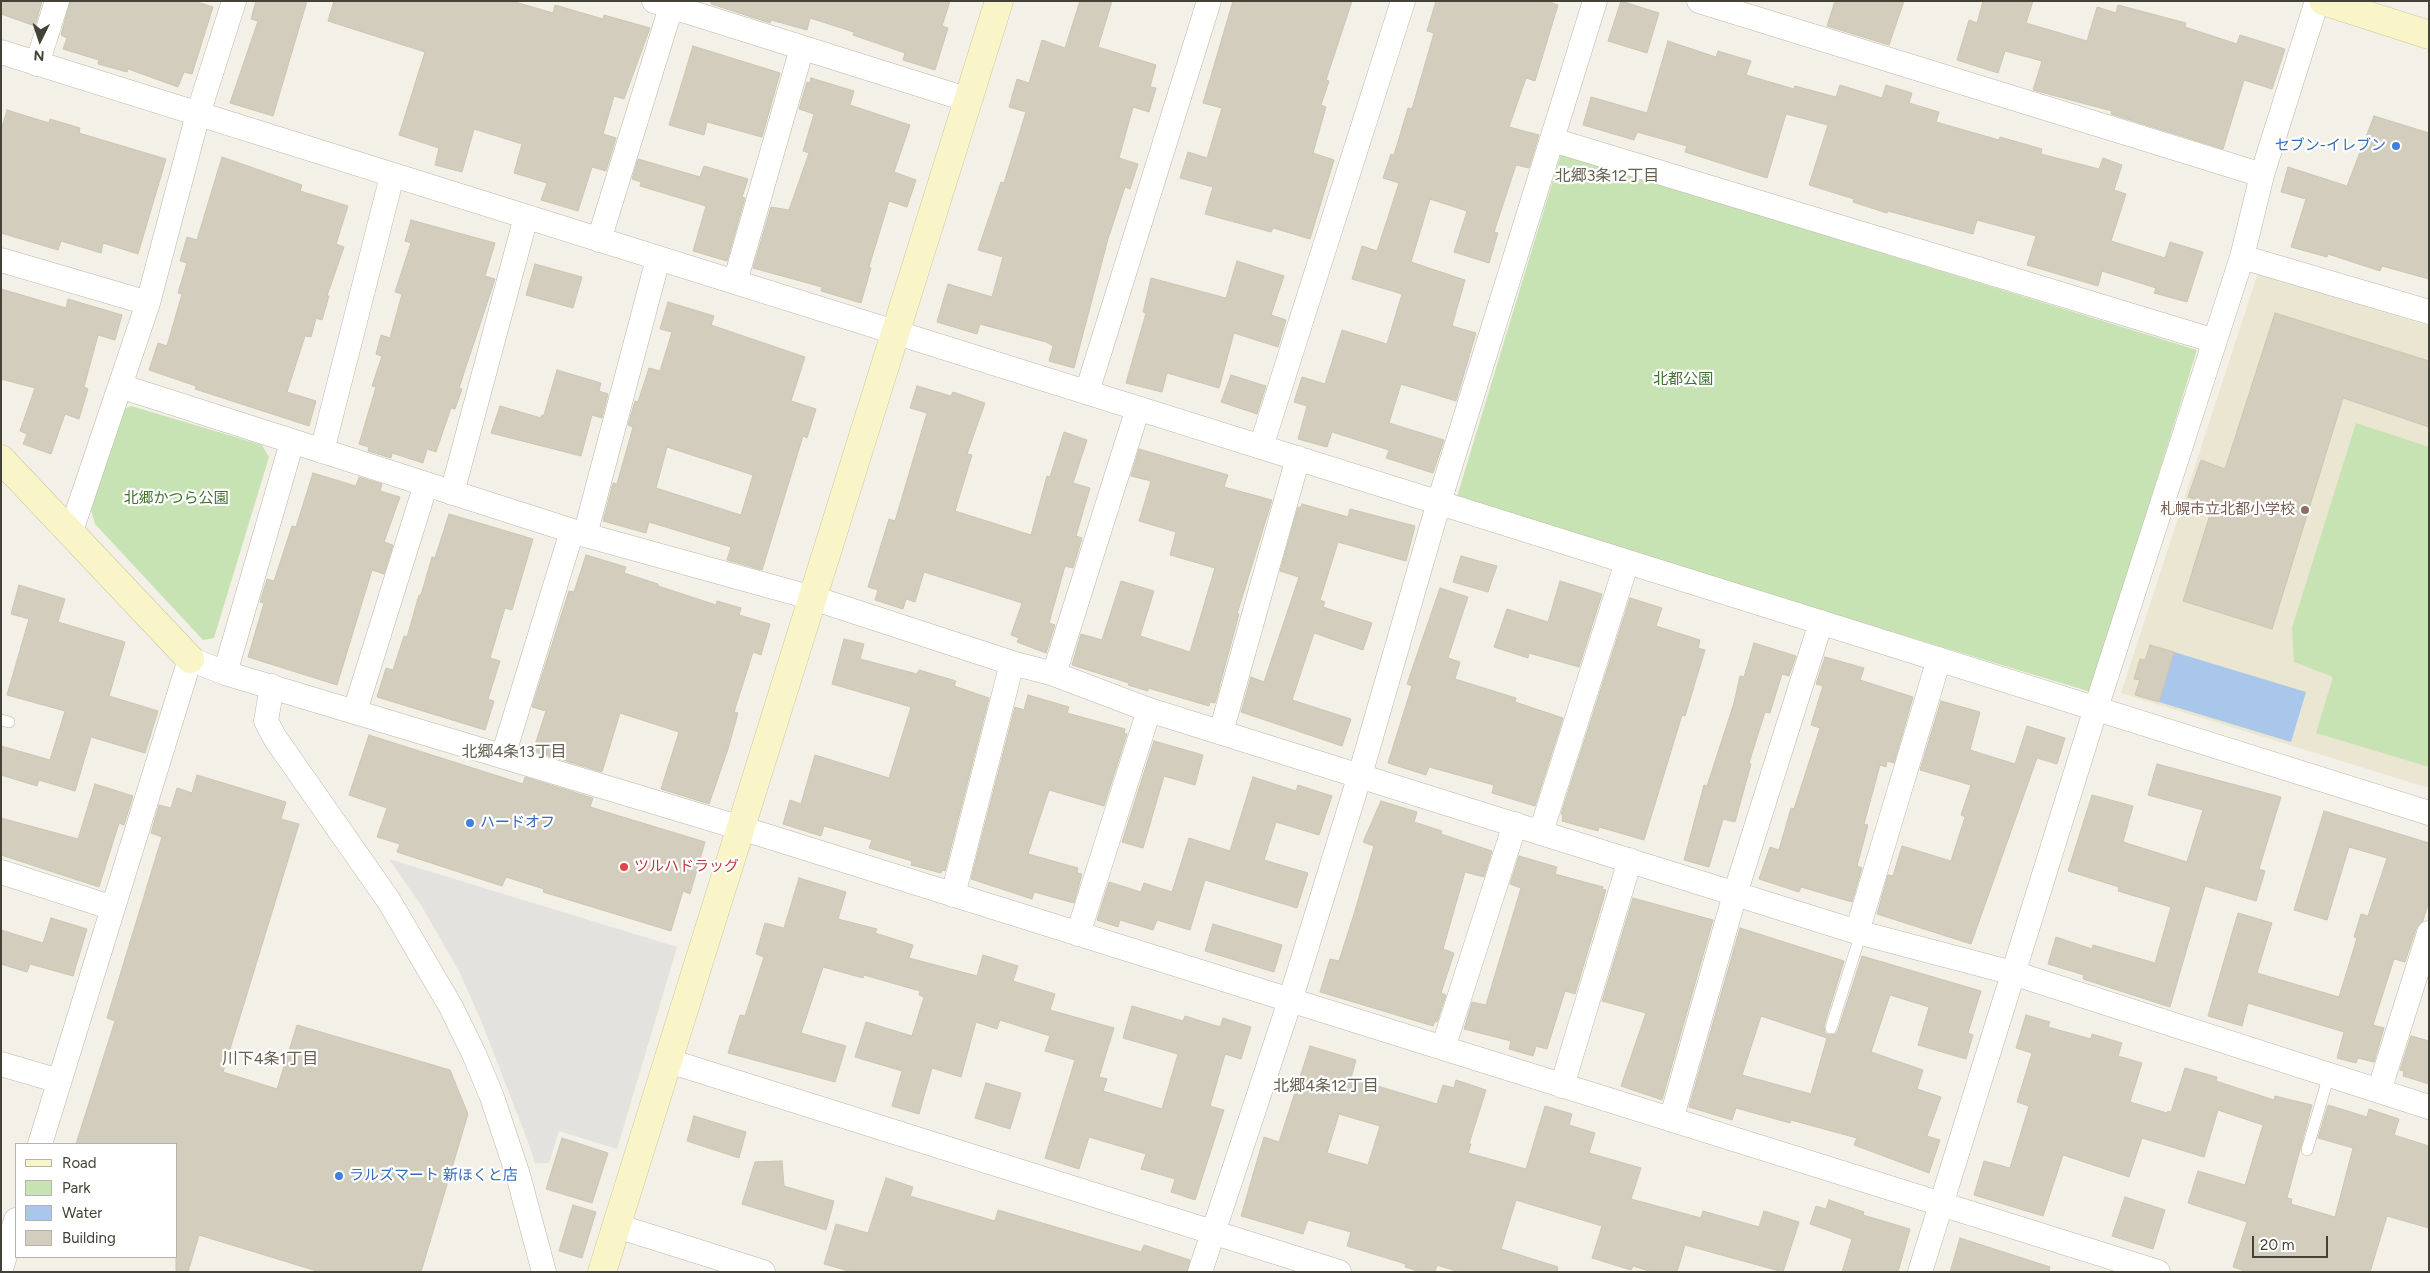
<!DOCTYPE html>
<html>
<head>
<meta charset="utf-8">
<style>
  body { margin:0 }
  #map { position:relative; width:2430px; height:1273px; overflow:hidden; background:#f2f0e7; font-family:Figtree,sans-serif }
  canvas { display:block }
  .frame { position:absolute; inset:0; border:2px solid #444136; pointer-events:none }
  .legend { position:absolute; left:15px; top:1143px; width:162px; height:115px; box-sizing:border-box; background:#fff; border:1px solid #b4b3af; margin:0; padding:6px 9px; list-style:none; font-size:15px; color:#444136 }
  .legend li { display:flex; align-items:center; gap:10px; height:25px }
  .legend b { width:25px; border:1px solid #b4b3af }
  .north { position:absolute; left:15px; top:15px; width:50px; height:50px; -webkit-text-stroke:4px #fff; paint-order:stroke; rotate:184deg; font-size:14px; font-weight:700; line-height:20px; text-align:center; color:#444136 }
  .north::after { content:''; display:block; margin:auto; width:18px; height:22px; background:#444136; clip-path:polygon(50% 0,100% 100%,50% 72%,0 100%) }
  .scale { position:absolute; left:2252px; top:1236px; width:76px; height:22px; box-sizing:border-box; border:2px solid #444136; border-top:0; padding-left:6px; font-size:15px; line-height:18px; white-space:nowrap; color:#444136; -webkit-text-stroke:4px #fff; paint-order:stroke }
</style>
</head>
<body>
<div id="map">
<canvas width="2430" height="1273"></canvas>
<div class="frame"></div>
<ul class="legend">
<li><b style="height:6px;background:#faf4c9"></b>Road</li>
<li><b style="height:14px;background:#c7e3b3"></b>Park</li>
<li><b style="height:14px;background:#a8c7ea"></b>Water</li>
<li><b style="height:14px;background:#d2cdbd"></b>Building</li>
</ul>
<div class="north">N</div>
<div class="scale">20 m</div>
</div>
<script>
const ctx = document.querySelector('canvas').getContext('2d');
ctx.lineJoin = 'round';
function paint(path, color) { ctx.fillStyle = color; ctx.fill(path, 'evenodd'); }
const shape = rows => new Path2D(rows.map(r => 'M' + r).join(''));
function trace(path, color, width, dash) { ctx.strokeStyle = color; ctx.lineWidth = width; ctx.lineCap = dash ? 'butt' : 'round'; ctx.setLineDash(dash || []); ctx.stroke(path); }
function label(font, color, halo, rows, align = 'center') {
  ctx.font = font + ' Figtree,"Noto Sans JP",sans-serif'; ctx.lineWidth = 4.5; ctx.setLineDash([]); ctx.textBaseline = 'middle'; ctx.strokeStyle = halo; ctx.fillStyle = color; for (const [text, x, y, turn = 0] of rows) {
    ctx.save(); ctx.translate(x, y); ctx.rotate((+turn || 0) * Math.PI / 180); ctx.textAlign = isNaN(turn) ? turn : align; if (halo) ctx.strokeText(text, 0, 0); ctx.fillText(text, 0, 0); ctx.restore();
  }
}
paint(shape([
  [2258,273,2429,326,2429,788,2121,693]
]), '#eae6d2');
paint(shape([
  [1561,154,2197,350,2091,692,1456,500],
  [131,406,262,445,269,457,214,638,203,640,95,524,91,510,122,410],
  [2356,423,2429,447,2429,767,2316,733,2333,677,2294,662,2292,628]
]), '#c7e3b3');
paint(shape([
  [389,859,677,947,617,1149,559,1131,549,1163,535,1163,530,1147,482,1023,460,973,421,905]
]), '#e3e2de');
paint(shape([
  [2174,652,2306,692,2291,742,2159,702]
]), '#a8c7ea');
const building = shape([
  [1,1,42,1,35,26,1,14,1,1],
  [70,1,194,1,213,7,192,74,184,72,178,87,128,69,127,72,98,64,99,60,63,49,67,38,61,35,70,1],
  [256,1,307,1,273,116,230,103,258,21,251,19,256,1],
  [334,1,512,1,553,13,555,5,603,19,604,15,650,28,624,99,614,96,603,134,616,138,606,171,592,167,578,211,541,200,547,183,514,173,522,144,474,129,462,172,435,165,439,148,399,135,425,52,328,21,334,1],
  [711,1,950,1,942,26,948,28,935,70,903,60,905,53,853,35,854,32,810,18,807,30,771,20,770,23,711,4,711,1],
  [1080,1,1112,1,1098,47,1156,65,1150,87,1156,88,1149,112,1133,107,1119,158,1138,164,1130,189,1125,187,1108,239,1074,368,1049,361,1053,346,1046,342,980,324,977,334,937,322,948,284,992,297,1003,257,978,250,1001,182,1004,183,1026,112,1009,107,1017,79,1029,83,1042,40,1065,48,1080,1],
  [1233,1,1352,1,1326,80,1329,81,1321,105,1326,107,1313,153,1334,160,1310,239,1273,228,1271,232,1205,214,1213,187,1180,178,1188,152,1207,158,1222,108,1203,103,1233,1],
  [1436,1,1546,1,1558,5,1535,81,1526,78,1509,127,1539,135,1529,168,1516,165,1494,232,1498,233,1489,263,1454,252,1467,211,1430,199,1411,262,1465,280,1452,326,1476,333,1456,401,1401,384,1389,423,1444,440,1433,473,1386,458,1389,450,1332,432,1327,447,1298,439,1307,406,1294,402,1302,377,1325,384,1342,330,1387,344,1402,294,1352,279,1362,246,1377,251,1399,183,1383,178,1391,154,1394,155,1408,108,1412,109,1434,33,1427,31,1436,1],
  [1621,1,1659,13,1647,53,1608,41,1621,1],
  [1835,1,1904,1,1889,45,1827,26,1835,1],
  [1983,1,2033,1,2026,23,2087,41,2097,7,2116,13,2118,5,2186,23,2185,27,2237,44,2240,35,2285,49,2272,89,2244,80,2223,149,2111,114,2112,111,2033,90,2042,61,2005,51,1998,73,1957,60,1969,20,1977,23,1983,1],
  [1668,41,1716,57,1718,51,1751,61,1746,75,1794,89,1795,86,1836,97,1840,85,1882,98,1886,85,1912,93,1909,103,1939,112,1936,122,1999,140,2000,137,2042,149,2041,154,2099,169,2103,158,2122,165,2114,190,2126,194,2111,241,2165,258,2170,242,2203,252,2187,302,2154,293,2156,288,2102,271,2098,286,2027,265,2036,236,1977,220,1973,234,1888,211,1887,213,1853,202,1854,199,1809,185,1828,125,1786,114,1767,178,1685,152,1687,146,1637,132,1634,140,1583,125,1591,97,1647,113,1668,41],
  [693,46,780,73,762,137,707,122,704,135,669,125,693,46],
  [811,78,854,91,850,105,910,125,894,172,916,180,907,207,889,201,869,267,871,268,861,303,821,291,822,287,753,268,771,207,789,210,809,153,803,151,814,114,799,109,807,82,810,83,811,78],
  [7,110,49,123,50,119,80,128,79,133,166,159,138,254,103,243,101,253,61,241,58,250,1,233,1,131,7,110],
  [2374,116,2429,133,2429,279,2382,266,2380,271,2328,254,2327,257,2291,247,2306,199,2281,192,2288,167,2347,186,2374,116],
  [222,157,302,185,300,191,348,206,336,244,344,247,327,296,329,296,322,320,316,318,311,337,305,336,287,392,316,401,309,426,195,389,196,386,149,370,158,343,167,346,182,294,178,293,187,263,180,261,187,237,197,240,222,157],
  [638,159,700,177,704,166,748,179,742,197,745,198,727,261,693,251,706,206,640,186,641,182,632,179,638,159],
  [411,220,495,243,485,276,495,279,459,388,462,389,455,409,451,408,436,452,427,449,423,463,392,453,391,458,368,451,369,447,359,444,376,387,372,386,382,356,376,354,381,335,390,338,402,294,395,292,411,243,405,241,411,220],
  [1237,261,1284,276,1271,315,1286,320,1278,347,1234,333,1219,388,1167,373,1162,392,1126,383,1146,313,1143,312,1151,278,1226,298,1237,261],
  [535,264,582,277,573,308,526,295,535,264],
  [1,289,66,308,68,299,122,315,115,340,98,335,84,387,88,389,79,419,65,414,51,454,23,444,27,434,20,431,35,388,1,379,1,289],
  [668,302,714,316,711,325,805,357,791,401,816,409,807,438,803,436,762,570,727,560,731,547,649,522,646,533,603,521,613,483,617,484,633,427,628,425,635,401,638,402,649,368,660,371,672,332,660,329,668,302],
  [667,447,753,475,741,515,656,488,667,447],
  [2275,313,2429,361,2429,427,2343,398,2272,629,2183,601,2213,505,2188,497,2201,460,2225,469,2275,313],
  [557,370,601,383,599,391,608,394,602,418,592,415,581,456,491,433,500,406,541,418,542,415,544,415,557,370],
  [1231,375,1266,386,1257,414,1221,402,1231,375],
  [917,386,951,396,953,392,985,403,967,454,972,455,955,511,1031,535,1047,476,1050,477,1064,432,1087,440,1073,483,1090,488,1076,536,1082,538,1073,568,1065,566,1049,623,1055,625,1046,653,1017,642,1019,638,1011,635,1022,603,924,572,915,602,906,599,903,609,875,600,878,590,868,587,889,519,895,521,927,413,910,408,917,386],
  [1139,449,1228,475,1224,487,1272,500,1237,614,1239,614,1215,703,1210,702,1209,706,1148,688,1148,691,1128,685,1129,683,1072,665,1081,634,1102,640,1121,581,1154,591,1140,636,1190,652,1215,568,1170,555,1176,532,1139,521,1151,481,1131,476,1139,449],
  [313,473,356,486,359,477,382,484,380,491,400,497,384,542,393,545,384,574,372,570,337,685,248,657,264,603,260,602,267,579,274,581,292,526,296,527,313,473],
  [1302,504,1348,517,1350,509,1415,526,1406,561,1338,542,1320,600,1325,602,1323,607,1372,623,1363,650,1314,633,1292,700,1351,719,1342,746,1241,712,1251,677,1264,682,1299,577,1280,571,1298,507,1300,508,1302,504],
  [449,514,533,539,512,610,505,608,490,658,500,661,488,699,494,701,485,730,377,697,386,668,393,670,404,636,407,637,419,595,421,595,432,557,435,558,449,514],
  [586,555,626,567,624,573,658,584,658,586,716,605,717,601,741,608,739,615,770,624,761,655,753,652,734,712,738,713,728,749,709,804,661,789,679,732,620,713,602,772,533,751,546,711,532,707,569,591,574,592,586,555],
  [1461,556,1497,566,1488,592,1453,582,1461,556],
  [1560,581,1602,594,1579,667,1529,653,1528,658,1494,647,1507,609,1548,622,1560,581],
  [19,585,65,599,58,622,125,642,109,696,158,711,145,753,91,737,75,791,39,780,37,786,1,775,1,746,50,760,65,711,7,695,29,619,11,614,19,585],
  [1440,588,1468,597,1448,658,1460,662,1455,679,1516,698,1515,702,1563,718,1535,806,1492,793,1494,785,1429,767,1426,775,1388,763,1412,686,1407,684,1440,588],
  [1630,598,1662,608,1656,626,1700,640,1698,648,1705,650,1685,716,1682,715,1644,840,1599,827,1598,831,1562,821,1563,815,1561,814,1630,598],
  [844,639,864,644,860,659,917,674,919,670,956,681,954,686,989,698,945,871,942,870,941,873,911,865,912,861,869,848,872,840,824,826,821,836,783,824,790,800,801,804,815,755,889,778,911,707,832,684,844,639],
  [1754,643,1796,656,1789,676,1782,674,1770,713,1765,712,1749,763,1751,764,1735,822,1723,819,1709,867,1684,860,1704,785,1707,786,1734,703,1740,676,1744,677,1754,643],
  [2150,645,2174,652,2159,702,2135,695,2140,680,2134,679,2140,659,2145,660,2150,645],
  [1825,657,1864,668,1860,680,1913,697,1894,763,1887,761,1886,767,1880,765,1864,824,1868,825,1857,866,1862,868,1852,902,1801,887,1799,892,1759,879,1770,847,1779,850,1791,808,1794,809,1820,728,1811,725,1823,686,1816,684,1825,657],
  [1028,695,1069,707,1067,713,1125,729,1124,733,1127,734,1104,806,1049,790,1028,854,1078,868,1077,873,1082,874,1074,903,1034,892,1032,899,971,879,1015,707,1024,710,1028,695],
  [1941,701,1980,712,1970,750,2015,764,2027,726,2065,738,2057,764,2037,758,1971,944,1877,914,1888,875,1893,876,1902,846,1951,861,1965,817,1961,815,1971,785,1920,770,1941,701],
  [369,735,523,784,525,777,593,798,590,807,705,842,690,894,683,891,671,931,543,892,544,889,506,877,502,886,397,852,400,844,377,837,387,808,349,795,369,735],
  [1154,741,1203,755,1195,785,1164,776,1143,848,1122,842,1154,741],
  [2157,764,2281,797,2259,869,2265,871,2256,901,2205,886,2170,1007,2083,979,2084,975,2048,964,2056,937,2092,949,2093,945,2155,963,2171,907,2118,891,2119,887,2068,871,2092,795,2133,806,2123,842,2187,862,2203,810,2148,795,2157,764],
  [197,775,286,802,281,819,299,824,223,1072,277,1089,297,1025,450,1070,468,1114,421,1272,320,1272,199,1235,188,1272,176,1272,176,1144,76,1144,115,1021,107,1018,162,837,151,833,159,805,171,808,177,788,192,793,197,775],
  [1253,777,1296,791,1298,785,1332,796,1319,835,1276,822,1264,860,1308,873,1297,908,1205,880,1190,930,1157,920,1153,930,1120,920,1118,927,1097,920,1109,882,1141,892,1144,883,1172,892,1189,838,1230,851,1253,777],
  [95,784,133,796,124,825,119,823,99,887,1,855,1,818,78,839,95,784],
  [1381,801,1417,812,1414,822,1442,831,1441,834,1492,851,1484,877,1465,872,1443,949,1454,953,1441,993,1446,995,1437,1022,1435,1021,1433,1026,1320,992,1330,959,1339,961,1354,914,1374,846,1363,842,1381,801],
  [2324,811,2429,843,2429,901,2423,921,2416,929,2405,962,2394,959,2373,1025,2384,1028,2374,1062,2358,1058,2356,1063,2337,1058,2344,1032,2248,1003,2242,1026,2208,1016,2238,913,2272,923,2257,973,2339,997,2357,938,2354,937,2361,914,2368,916,2387,858,2349,847,2327,920,2294,910,2324,811],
  [1519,856,1557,867,1555,874,1603,887,1602,889,1606,890,1575,994,1565,991,1547,1049,1536,1046,1533,1056,1509,1049,1511,1041,1464,1029,1472,1002,1486,1005,1521,888,1510,884,1519,856],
  [799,878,846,892,838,919,877,929,875,933,913,945,909,958,977,976,983,955,1018,966,1013,981,1055,994,1050,1010,1114,1028,1099,1077,1107,1079,1103,1091,1162,1109,1178,1054,1123,1038,1132,1006,1183,1021,1185,1016,1220,1027,1223,1018,1251,1027,1241,1059,1225,1054,1210,1106,1224,1110,1195,1200,1171,1192,1175,1179,1141,1169,1146,1154,1089,1137,1079,1169,1045,1158,1075,1060,1045,1051,1050,1036,1000,1020,997,1029,976,1022,961,1077,932,1068,919,1114,892,1106,902,1071,855,1057,866,1022,912,1036,924,997,919,995,920,991,864,975,863,978,823,967,801,1033,846,1046,835,1082,728,1053,740,1015,745,1016,764,957,756,954,765,923,784,928,799,878],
  [1633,898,1713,920,1662,1100,1621,1086,1646,1013,1602,1001,1633,898],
  [51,918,87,929,73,976,30,964,27,972,1,964,1,930,43,943,51,918],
  [1213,924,1282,945,1274,972,1205,951,1213,924],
  [1740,928,1844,961,1824,1026,1825,1033,1829,1035,1836,1034,1838,1030,1862,956,1981,991,1968,1033,1973,1035,1966,1059,1918,1045,1929,1007,1890,995,1871,1052,1923,1070,1917,1089,1941,1097,1927,1136,1940,1140,1929,1173,1854,1145,1857,1138,1791,1120,1790,1123,1736,1108,1732,1120,1689,1107,1740,928],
  [1761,1016,1827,1038,1811,1094,1742,1075,1761,1016],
  [2026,1015,2050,1022,2048,1027,2091,1039,2092,1034,2122,1043,2118,1056,2142,1063,2130,1102,2167,1113,2168,1111,2171,1112,2185,1068,2217,1077,2216,1081,2274,1100,2275,1096,2312,1105,2287,1198,2292,1199,2291,1204,2335,1217,2353,1148,2318,1138,2328,1105,2367,1117,2369,1109,2399,1119,2394,1135,2429,1146,2429,1228,2387,1216,2370,1272,2247,1272,2233,1267,2247,1222,2188,1203,2198,1171,2245,1185,2263,1125,2218,1110,2204,1157,2142,1138,2129,1177,2063,1155,2043,1216,1974,1195,1984,1161,2010,1168,2029,1106,2017,1102,2032,1053,2016,1048,2026,1015],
  [2411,1036,2429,1041,2429,1084,2403,1076,2404,1071,2400,1070,2411,1036],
  [1310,1046,1356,1060,1351,1078,1437,1104,1443,1085,1454,1088,1456,1080,1486,1090,1469,1144,1471,1144,1468,1153,1526,1169,1545,1106,1572,1114,1569,1125,1595,1133,1589,1153,1641,1168,1631,1199,1701,1218,1703,1211,1759,1227,1764,1211,1799,1222,1783,1272,1685,1245,1677,1272,1652,1272,1633,1266,1631,1270,1592,1258,1602,1226,1516,1200,1501,1249,1558,1267,1557,1272,1459,1272,1437,1265,1435,1272,1421,1272,1405,1267,1406,1264,1347,1246,1351,1232,1308,1220,1303,1234,1241,1216,1264,1137,1279,1142,1310,1046],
  [1339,1114,1380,1126,1368,1165,1327,1153,1339,1114],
  [986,1083,1021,1093,1010,1129,975,1118,986,1083],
  [694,1116,746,1132,739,1158,687,1141,694,1116],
  [562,1138,608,1153,592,1203,546,1189,562,1138],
  [782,1161,784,1186,834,1201,826,1230,742,1204,755,1162,782,1161],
  [886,1178,913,1187,910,1196,995,1221,998,1210,1141,1252,1144,1245,1190,1260,1187,1272,852,1272,824,1264,836,1224,868,1233,886,1178],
  [2125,1197,2165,1210,2153,1249,2112,1236,2125,1197],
  [1829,1200,1864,1212,1863,1215,1910,1229,1898,1272,1842,1272,1852,1239,1810,1224,1816,1206,1826,1209,1829,1200],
  [573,1205,596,1212,582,1258,559,1251,573,1205],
  [1960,1238,2050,1267,2049,1272,1950,1272,1960,1238]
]);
paint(building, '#d2cdbd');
trace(building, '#cdc5b1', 1);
const lane = shape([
  [1,720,9,722],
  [1831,1028,1861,933],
  [2307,1150,2329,1075]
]);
const street = shape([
  [654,1,969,100],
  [1699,1,2262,175],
  [1,52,2429,813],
  [37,64,57,1],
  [1553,140,2215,341],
  [599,240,671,7],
  [2242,257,2429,312],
  [1,260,148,303],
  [735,282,802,48],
  [120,386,585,535,813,598,1012,663,1054,674,1149,710,1857,932,2013,973,2429,1107],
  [1087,392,1209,1],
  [1261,447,1403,1],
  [322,451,392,176],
  [452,493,526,217],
  [70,534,148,303,198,114,234,1],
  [585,535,658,259],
  [225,673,292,442],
  [1054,674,1138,408],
  [272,686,266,721,275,738,389,901,451,1007,474,1054,492,1097,518,1175,544,1272],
  [355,711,426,484],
  [1221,732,1298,458],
  [503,756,572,531],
  [1541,832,1627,562],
  [1,872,113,908],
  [953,895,1012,663],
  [1857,932,1939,659],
  [1078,934,1149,710],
  [1443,1048,1515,824],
  [669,1061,1339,1272],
  [1,1064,59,1081],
  [1562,1086,1630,860],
  [2379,1091,2429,933],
  [1671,1120,1735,894,1821,622],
  [40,1144,190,659,225,673,741,828,2158,1272],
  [617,1226,763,1272],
  [1,1269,16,1220],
  [1200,1272,1290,1001,1360,775,1439,502,1595,1],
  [1920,1272,2096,708,2242,257,2262,175,2317,1]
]);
const secondary = shape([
  [2323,1,2429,35],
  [1,459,190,659],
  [602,1272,999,1]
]);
trace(lane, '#bcb8aa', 12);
trace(street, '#bcb8aa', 25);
trace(secondary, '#cec69a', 29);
trace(lane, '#fff', 11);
trace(street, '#fff', 24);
trace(secondary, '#faf4c9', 28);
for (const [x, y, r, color] of [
  [2396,146,5,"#3f7fe0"],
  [2305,510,5,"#8d6e63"],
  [470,823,5,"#3f7fe0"],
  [624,867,5,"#e0444e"],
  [339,1176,5,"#3f7fe0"]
]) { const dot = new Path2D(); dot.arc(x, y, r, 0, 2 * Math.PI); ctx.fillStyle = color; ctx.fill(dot); trace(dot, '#fff', 2); }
label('15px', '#366cbe', '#fff', [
  ["セブン-イレブン",2386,146,"right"],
  ["ハードオフ",480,823],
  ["ラルズマート 新ほくと店",349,1176]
], 'left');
label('15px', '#40712f', '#fff', [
  ["北都公園",1683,380],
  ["北郷かつら公園",176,499]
]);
label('15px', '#785e54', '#fff', [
  ["札幌市立北都小学校",2295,510]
], 'right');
label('15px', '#be3a42', '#fff', [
  ["ツルハドラッグ",634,867]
], 'left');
label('16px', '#66604f', '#fff', [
  ["北郷3条12丁目",1607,176],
  ["北郷4条13丁目",514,752],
  ["川下4条1丁目",270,1059],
  ["北郷4条12丁目",1326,1086]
]);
</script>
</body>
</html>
